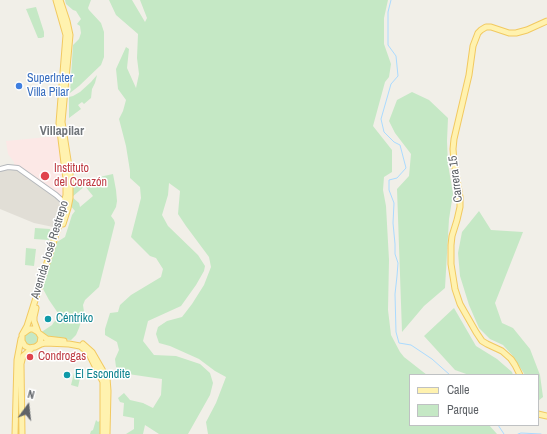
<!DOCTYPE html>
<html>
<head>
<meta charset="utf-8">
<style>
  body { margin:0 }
  #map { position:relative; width:547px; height:434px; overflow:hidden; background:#f1efe8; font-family:"Archivo Narrow",sans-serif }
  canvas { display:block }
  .legend { position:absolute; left:409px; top:374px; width:130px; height:52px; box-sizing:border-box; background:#fff; border:1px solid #bfc1c3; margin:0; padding:5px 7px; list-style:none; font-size:12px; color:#5f6368 }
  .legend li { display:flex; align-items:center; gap:8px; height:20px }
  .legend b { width:20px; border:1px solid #bfc1c3 }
  .north { position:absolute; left:8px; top:386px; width:40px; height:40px; -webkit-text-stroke:3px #fff; paint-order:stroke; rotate:15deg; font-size:11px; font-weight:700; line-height:16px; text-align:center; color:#5f6368 }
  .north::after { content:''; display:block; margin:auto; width:14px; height:18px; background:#5f6368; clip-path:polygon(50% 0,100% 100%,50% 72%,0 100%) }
</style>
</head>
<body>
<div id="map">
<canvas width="547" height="434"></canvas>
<ul class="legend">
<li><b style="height:5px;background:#fff2af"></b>Calle</li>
<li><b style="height:11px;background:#c5e8c5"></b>Parque</li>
</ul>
<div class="north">N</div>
</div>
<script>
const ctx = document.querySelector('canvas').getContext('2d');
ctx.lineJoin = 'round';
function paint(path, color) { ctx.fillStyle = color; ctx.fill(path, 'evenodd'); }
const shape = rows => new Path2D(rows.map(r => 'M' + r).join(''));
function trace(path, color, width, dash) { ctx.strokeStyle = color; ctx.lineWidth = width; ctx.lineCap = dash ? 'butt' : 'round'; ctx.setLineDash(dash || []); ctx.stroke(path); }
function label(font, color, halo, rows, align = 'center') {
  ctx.font = font + ' "Archivo Narrow",sans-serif'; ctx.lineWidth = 3; ctx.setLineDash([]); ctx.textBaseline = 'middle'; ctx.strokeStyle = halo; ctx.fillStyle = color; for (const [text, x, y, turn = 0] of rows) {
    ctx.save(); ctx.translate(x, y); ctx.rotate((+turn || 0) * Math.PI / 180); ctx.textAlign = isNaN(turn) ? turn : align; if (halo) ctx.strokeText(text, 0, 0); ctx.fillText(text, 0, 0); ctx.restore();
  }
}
paint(shape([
  [14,167,64,203,58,228,34,223,0,209,0,169]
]), '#e1ded6');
paint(shape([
  [58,136,64,186,65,200,14,166,14,162,8,154,6,141]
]), '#fce8e6');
paint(shape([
  [65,0,91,0,88,8,89,10,101,23,104,32,104,57,101,65,79,86,70,93,73,45,79,39,81,33,80,26,77,24,81,19,76,11,73,10,66,4],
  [109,0,132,0,145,22,147,18,140,0,388,0,384,18,384,44,391,64,389,77,385,82,373,126,392,150,392,172,384,177,383,190,386,206,389,260,388,310,391,335,400,352,404,357,427,375,410,375,410,425,489,425,497,434,208,434,206,422,216,403,226,377,215,371,199,359,170,346,159,343,156,334,158,327,167,321,182,317,192,304,204,285,211,267,209,257,186,226,178,214,180,191,169,183,168,195,162,215,168,226,198,255,205,266,204,271,196,285,181,306,148,321,143,341,154,355,176,356,200,364,210,373,213,383,210,395,188,434,159,434,145,425,143,434,126,434,134,429,134,418,123,416,124,403,120,402,118,398,124,393,130,400,143,403,153,408,161,395,162,379,128,374,116,367,115,359,119,350,117,342,105,335,105,329,110,313,118,312,120,305,131,295,161,277,163,269,156,258,150,256,131,237,141,198,140,187,130,178,130,171,126,146,119,119,123,111,126,100,118,89,116,69,126,47,129,49,127,68,136,88,139,74,137,58,138,34,116,15],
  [36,7,44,32,44,37,41,38,38,38,26,9],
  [97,75,95,83,92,89,91,98,84,104,82,102,78,105,81,109,69,118,69,97,73,96,80,92,91,82],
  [412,92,429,100,448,118,447,141,448,164,453,194,449,219,445,288,424,306,402,332,397,189,409,176,411,154,395,133,389,121,397,100],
  [113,174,116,190,117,201,116,207,111,216,114,220,115,223,99,287,85,300,83,305,84,312,79,328,76,335,71,340,49,338,40,333,52,325,54,322,60,316,49,300,42,287,57,242,65,237,72,215,75,211,69,204,68,184],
  [85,186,93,196,80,207,79,203,72,197],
  [479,211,491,230,523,232,495,303,502,323,513,328,530,349,540,375,543,397,538,401,538,375,525,375,512,355,503,345,490,339,479,328,469,305,460,276,458,253,462,232],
  [35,228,50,229,49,240,34,239],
  [26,248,36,249,34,266,25,265],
  [454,308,476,346,497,359,512,372,513,375,469,375,455,370,424,336],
  '24 339a7 7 0 1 1 14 0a7 7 0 1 1-14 0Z',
  [74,373,81,374,78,387,71,385],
  [96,420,98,422,101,420,101,434,90,434,91,431,93,430]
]), '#c5e8c5');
trace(shape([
  [391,0,388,12,388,45,396,56,398,76,391,84,381,119,384,132,394,142,400,145,406,168,397,178,389,180,389,190,394,203,393,223,395,244,395,254,398,263,397,276,395,294,396,332,399,343,411,345,432,359,450,375],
  [498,425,504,434],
  [518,434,521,433,541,434]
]), '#aadaff', 1);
const minor = shape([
  [0,169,8,167,18,168,56,195,66,204]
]);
const major = shape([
  [56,0,66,35,59,123,66,179,66,195,58,228,27,326,22,335,22,341,25,346,29,348,35,347,41,344,45,343,69,344,80,346,88,352,103,382,103,434],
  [60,0,67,21,70,35,62,122,70,173,70,198,68,208,63,224],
  [36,308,34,317,34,321,38,332],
  [24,333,28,330,30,329,33,329,38,332,41,337,40,343,38,345],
  [40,334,47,339,64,341],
  [83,344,92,352,107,378,108,391,107,434],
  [520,375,515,365,511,359,502,351,487,344,482,341,476,332,460,304,455,289,451,264,451,245,452,236,457,220,460,207,460,197,454,162,453,149,454,139,469,75,473,46,478,33,481,30,486,27,491,27,509,33,516,33,527,30,547,21],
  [538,414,547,416],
  [15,434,17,360,21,339],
  [22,434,21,364,23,356,32,348]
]);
trace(minor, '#b5b8bc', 6);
trace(major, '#f2c960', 7);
trace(minor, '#fff', 4);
trace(major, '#fff2af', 5);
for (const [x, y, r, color] of [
  [19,86,4,"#3f7fe0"],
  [45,176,5,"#e0444e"],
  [48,319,4,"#0f9aa8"],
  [30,357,4,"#e0444e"],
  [67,375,4,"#0f9aa8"]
]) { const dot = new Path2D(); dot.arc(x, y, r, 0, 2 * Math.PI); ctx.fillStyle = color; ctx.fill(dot); trace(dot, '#fff', 1.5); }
label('12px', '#366cbe', '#fff', [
  ["SuperInter",27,79],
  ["Villa Pilar",27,93]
], 'left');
label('12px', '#be3a42', '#fff', [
  ["Instituto",54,169],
  ["del Corazón",54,183],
  ["Condrogas",38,357]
], 'left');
label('12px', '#5f6368', '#fff', [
  ["Carrera 15",456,179,-97],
  ["Avenida José Restrepo",50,250,-73]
]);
label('12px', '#0d838f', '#fff', [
  ["Céntriko",56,319],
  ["El Escondite",75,375]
], 'left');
label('bold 13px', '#70757a', '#fff', [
  ["Villapilar",62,132]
]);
</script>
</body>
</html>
